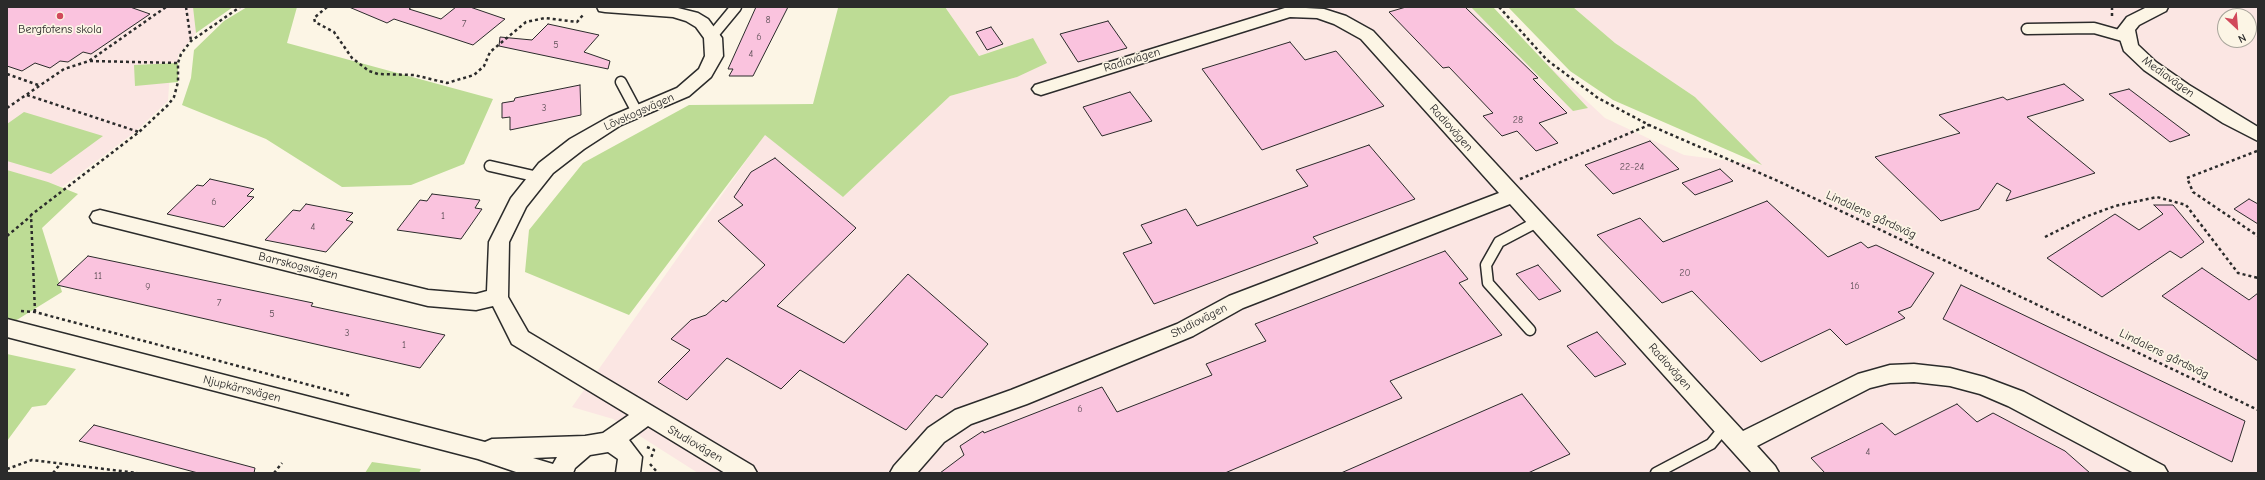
<!DOCTYPE html>
<html>
<head>
<meta charset="utf-8">
<style>
  body { margin:0 }
  #map { position:relative; width:2265px; height:480px; overflow:hidden; background:#fcf5e5; font-family:"Comic Neue",sans-serif }
  canvas { display:block }
  .frame { position:absolute; inset:0; border:8px solid #2b2b2b; pointer-events:none }
  .north { position:absolute; left:2217px; top:8px; width:40px; height:40px; box-sizing:border-box; background:#fcf5e5; border:1px solid #a8a49b; border-radius:50%; rotate:154deg; font-size:11px; font-weight:700; line-height:16px; text-align:center; color:#2b2b2b }
  .north::after { content:''; display:block; margin:auto; width:14px; height:18px; background:#d1495b; clip-path:polygon(50% 0,100% 100%,50% 72%,0 100%) }
</style>
</head>
<body>
<div id="map">
<canvas width="2265" height="480"></canvas>
<div class="frame"></div>
<div class="north">N</div>
</div>
<script>
const ctx = document.querySelector('canvas').getContext('2d');
ctx.lineJoin = 'round';
function paint(path, color) { ctx.fillStyle = color; ctx.fill(path, 'evenodd'); }
const shape = rows => new Path2D(rows.map(r => 'M' + r).join(''));
function trace(path, color, width, dash) { ctx.strokeStyle = color; ctx.lineWidth = width; ctx.lineCap = dash ? 'butt' : 'round'; ctx.setLineDash(dash || []); ctx.stroke(path); }
function label(font, color, halo, rows, align = 'center') {
  ctx.font = font + ' "Comic Neue",sans-serif'; ctx.lineWidth = 3.5; ctx.setLineDash([]); ctx.textBaseline = 'middle'; ctx.strokeStyle = halo; ctx.fillStyle = color; for (const [text, x, y, turn = 0] of rows) {
    ctx.save(); ctx.translate(x, y); ctx.rotate((+turn || 0) * Math.PI / 180); ctx.textAlign = isNaN(turn) ? turn : align; if (halo) ctx.strokeText(text, 0, 0); ctx.fillText(text, 0, 0); ctx.restore();
  }
}
paint(shape([
  [7,7,233,7,196,33,178,55,178,63,170,70,168,101,135,132,62,187,7,170],
  [945,7,1486,7,1605,118,1684,155,1761,165,1695,97,1615,43,1573,7,2258,7,2258,473,698,473,613,419,572,407,765,134,843,197,950,96,1017,77,1033,38,979,56],
  [2225,16,2249,16,2249,40,2225,40]
]), '#fbe6e3');
paint(shape([
  [193,7,233,7,196,33],
  [247,7,297,7,287,43,493,99,464,164,411,185,342,187,266,139,182,105,191,78,194,50,224,21],
  [857,7,945,7,979,56,1033,38,1047,63,1017,77,950,96,843,197,765,135,629,315,525,272,529,230,583,163,689,105,813,104,838,8],
  [1471,7,1493,7,1588,108,1573,111],
  [1508,7,1573,7,1615,43,1695,97,1762,165,1613,100,1570,71],
  [178,63,178,82,135,86,134,65],
  [24,112,103,136,51,174,7,161,7,124],
  [7,170,48,182,78,194,42,228,62,292,7,326],
  [7,354,76,369,46,405,32,407,7,441],
  [372,462,421,469,419,473,365,473]
]), '#bddc95');
const building = shape([
  [7,7,130,7,150,14,91,54,83,52,68,62,60,61,50,68,35,63,22,71,7,66,7,7],
  [349,7,412,7,409,9,441,19,456,7,470,7,505,19,473,45,394,19,387,23,349,7],
  [756,7,788,7,753,76,729,76,733,69,728,69,756,7],
  [1406,7,1465,7,1538,78,1533,79,1567,113,1539,123,1558,143,1536,151,1517,131,1502,136,1483,116,1493,113,1449,67,1443,68,1389,12,1406,7],
  [1108,21,1127,48,1078,62,1060,34,1108,21],
  [548,24,599,35,584,52,610,61,608,69,499,46,500,37,532,40,548,24],
  [991,27,1003,44,987,50,976,32,991,27],
  [1290,42,1305,60,1336,51,1384,106,1262,150,1202,69,1290,42],
  [2064,84,2084,100,2027,117,2095,173,2006,201,2011,191,1997,183,1979,209,1941,221,1875,157,1960,133,1939,115,2003,97,2007,100,2064,84],
  [580,85,581,115,510,130,510,117,502,118,502,103,514,101,515,98,580,85],
  [2129,89,2190,135,2170,142,2109,94,2129,89],
  [1130,92,1152,121,1102,136,1083,107,1130,92],
  [1650,141,1679,169,1613,194,1585,165,1650,141],
  [1369,145,1415,199,1313,237,1318,243,1154,304,1123,253,1152,243,1141,225,1186,209,1197,226,1308,186,1296,170,1369,145],
  [775,158,856,228,777,306,844,343,908,274,988,344,942,398,936,395,906,430,800,370,781,389,727,358,687,400,658,382,690,350,671,339,691,320,706,315,723,300,726,302,765,265,718,221,743,205,734,197,751,172,775,158],
  [1720,169,1733,181,1695,195,1682,183,1720,169],
  [210,179,254,189,247,196,254,197,224,227,167,214,197,185,203,186,210,179],
  [432,194,480,200,475,208,482,209,461,239,397,230,420,200,427,201,432,194],
  [2249,199,2258,204,2258,224,2234,209,2249,199],
  [1767,201,1828,257,1861,242,1868,248,1876,245,1934,273,1911,307,1898,312,1905,318,1846,345,1830,329,1761,362,1692,291,1662,303,1597,235,1640,218,1663,242,1767,201],
  [306,204,353,213,346,220,353,222,326,252,265,240,293,210,300,211,306,204],
  [2154,205,2173,205,2204,242,2181,258,2170,251,2102,297,2047,258,2115,214,2139,230,2163,214,2154,205],
  [1445,251,1468,279,1459,283,1502,335,1390,381,1402,398,1225,473,940,473,964,455,960,446,983,431,984,433,1102,387,1117,412,1212,375,1206,364,1266,341,1255,324,1445,251],
  [88,256,313,303,311,306,445,335,420,368,57,285,88,256],
  [1538,265,1561,291,1539,300,1516,274,1538,265],
  [2202,268,2249,300,2258,293,2258,361,2162,296,2202,268],
  [1961,285,2245,421,2232,462,1943,319,1961,285],
  [1597,332,1626,364,1595,377,1567,346,1597,332],
  [1522,394,1570,454,1528,473,1341,473,1522,394],
  [1957,404,1977,422,1993,413,2065,451,2090,473,1825,473,1811,458,1882,423,1895,435,1957,404],
  [94,425,255,468,254,473,198,473,79,441,94,425]
]);
paint(building, '#fac3de');
trace(building, '#2b2b2b', 1);
const service = shape([
  [2027,29,2094,28,2126,37],
  [712,36,736,7],
  [621,82,637,112],
  [490,166,538,177],
  [1530,330,1488,283,1486,265,1499,242,1537,222],
  [1656,473,1711,444,1725,427]
]);
const minor = shape([
  [597,7,674,7,698,13,708,19,722,38,723,56,711,77,689,96,621,125,584,149,553,173,526,207,509,242,508,297,528,332,753,466,757,473,725,473,648,426,629,440,642,457,640,473,616,473,618,459,608,452,590,455,575,468,573,473,519,473,478,459,7,337,7,319,485,442,492,439,585,436,603,433,629,415,512,344,493,306,476,310,428,306,100,224,93,222,90,217,93,212,100,210,428,290,476,294,487,291,489,242,511,198,539,163,570,139,609,117,677,88,699,69,705,56,704,38,696,27,686,21,673,17,605,12,599,11,597,7],
  [557,457,553,464,533,458,557,457],
  [1288,7,1324,9,1346,16,1373,31,1743,431,1858,374,1890,365,1914,364,1950,368,1984,377,2024,392,2164,466,2168,473,2134,473,2008,406,1980,394,1950,386,1914,382,1890,383,1870,388,1757,446,1775,466,1779,473,1752,473,1510,204,1243,308,1193,336,1027,404,971,424,944,442,917,473,890,473,894,466,928,428,955,410,1011,390,1177,324,1229,296,1499,193,1361,39,1334,24,1317,18,1290,17,1041,95,1035,93,1032,89,1035,85,1288,7],
  [2147,7,2168,7,2166,11,2139,25,2135,30,2138,45,2156,62,2189,85,2258,127,2258,141,2223,123,2177,93,2144,70,2124,51,2117,30,2127,17,2147,7]
]);
trace(service, '#2b2b2b', 13);
trace(minor, '#2b2b2b', 3);
trace(shape([
  [186,7,191,41],
  [327,7,314,18,315,22,334,32,352,58,369,71,378,74,414,75,447,83,474,75,484,66,490,52,526,22,545,18,577,22,583,15],
  [1499,7,1547,60,1598,98,1649,125,1778,181,2258,410],
  [2112,7,2112,19],
  [90,61,178,63],
  [7,74,38,85],
  [27,95,139,132],
  [7,108,64,69,89,61,166,7],
  [2257,151,2187,178,2193,192,2258,236],
  [1520,179,1649,125],
  [7,236,31,216],
  [2045,237,2085,217,2115,206,2157,197,2186,205,2238,273,2258,278],
  [21,311,35,312,351,396],
  [35,312,31,215,139,132,168,105,174,97,178,82,178,63,181,54,191,41,240,7],
  [647,447,654,450,651,458],
  [650,464,658,473],
  [7,469,32,460,137,473],
  [53,473,61,463],
  [274,473,282,463]
]), '#2b2b2b', 2.5, [3, 3]);
trace(service, '#fcf5e5', 10);
paint(minor, '#fcf5e5');
for (const [x, y, r, color] of [
  [60,16,4,"#d1495b"]
]) { const dot = new Path2D(); dot.arc(x, y, r, 0, 2 * Math.PI); ctx.fillStyle = color; ctx.fill(dot); trace(dot, '#fcf5e5', 1.5); }
label('10px', '#5f5158', null, [
  ["8",768,20],
  ["7",464,24],
  ["6",759,37],
  ["5",556,45],
  ["4",751,54],
  ["3",544,108],
  ["28",1518,120],
  ["22-24",1632,167],
  ["6",214,202],
  ["1",443,216],
  ["4",313,227],
  ["20",1685,273],
  ["11",98,276],
  ["16",1855,286],
  ["9",148,287],
  ["7",219,303],
  ["5",272,314],
  ["3",347,333],
  ["1",404,345],
  ["6",1080,409],
  ["4",1868,452]
]);
label('12px', '#2b2b2b', '#fcf5e5', [
  ["Bergfotens skola",60,30]
]);
label('12px', '#2b2b2b', '#fcf5e5', [
  ["Radiovägen",1132,60,-17],
  ["Mediavägen",2168,77,36],
  ["Lövskogsvägen",639,112,-24],
  ["Radiovägen",1451,128,48],
  ["Lindalens gårdsväg",1871,215,25],
  ["Barrskogsvägen",298,266,14],
  ["Studiovägen",1199,321,-27],
  ["Lindalens gårdsväg",2164,354,26],
  ["Radiovägen",1670,367,48],
  ["Njupkärrsvägen",242,389,14],
  ["Studiovägen",695,444,30]
]);
</script>
</body>
</html>
